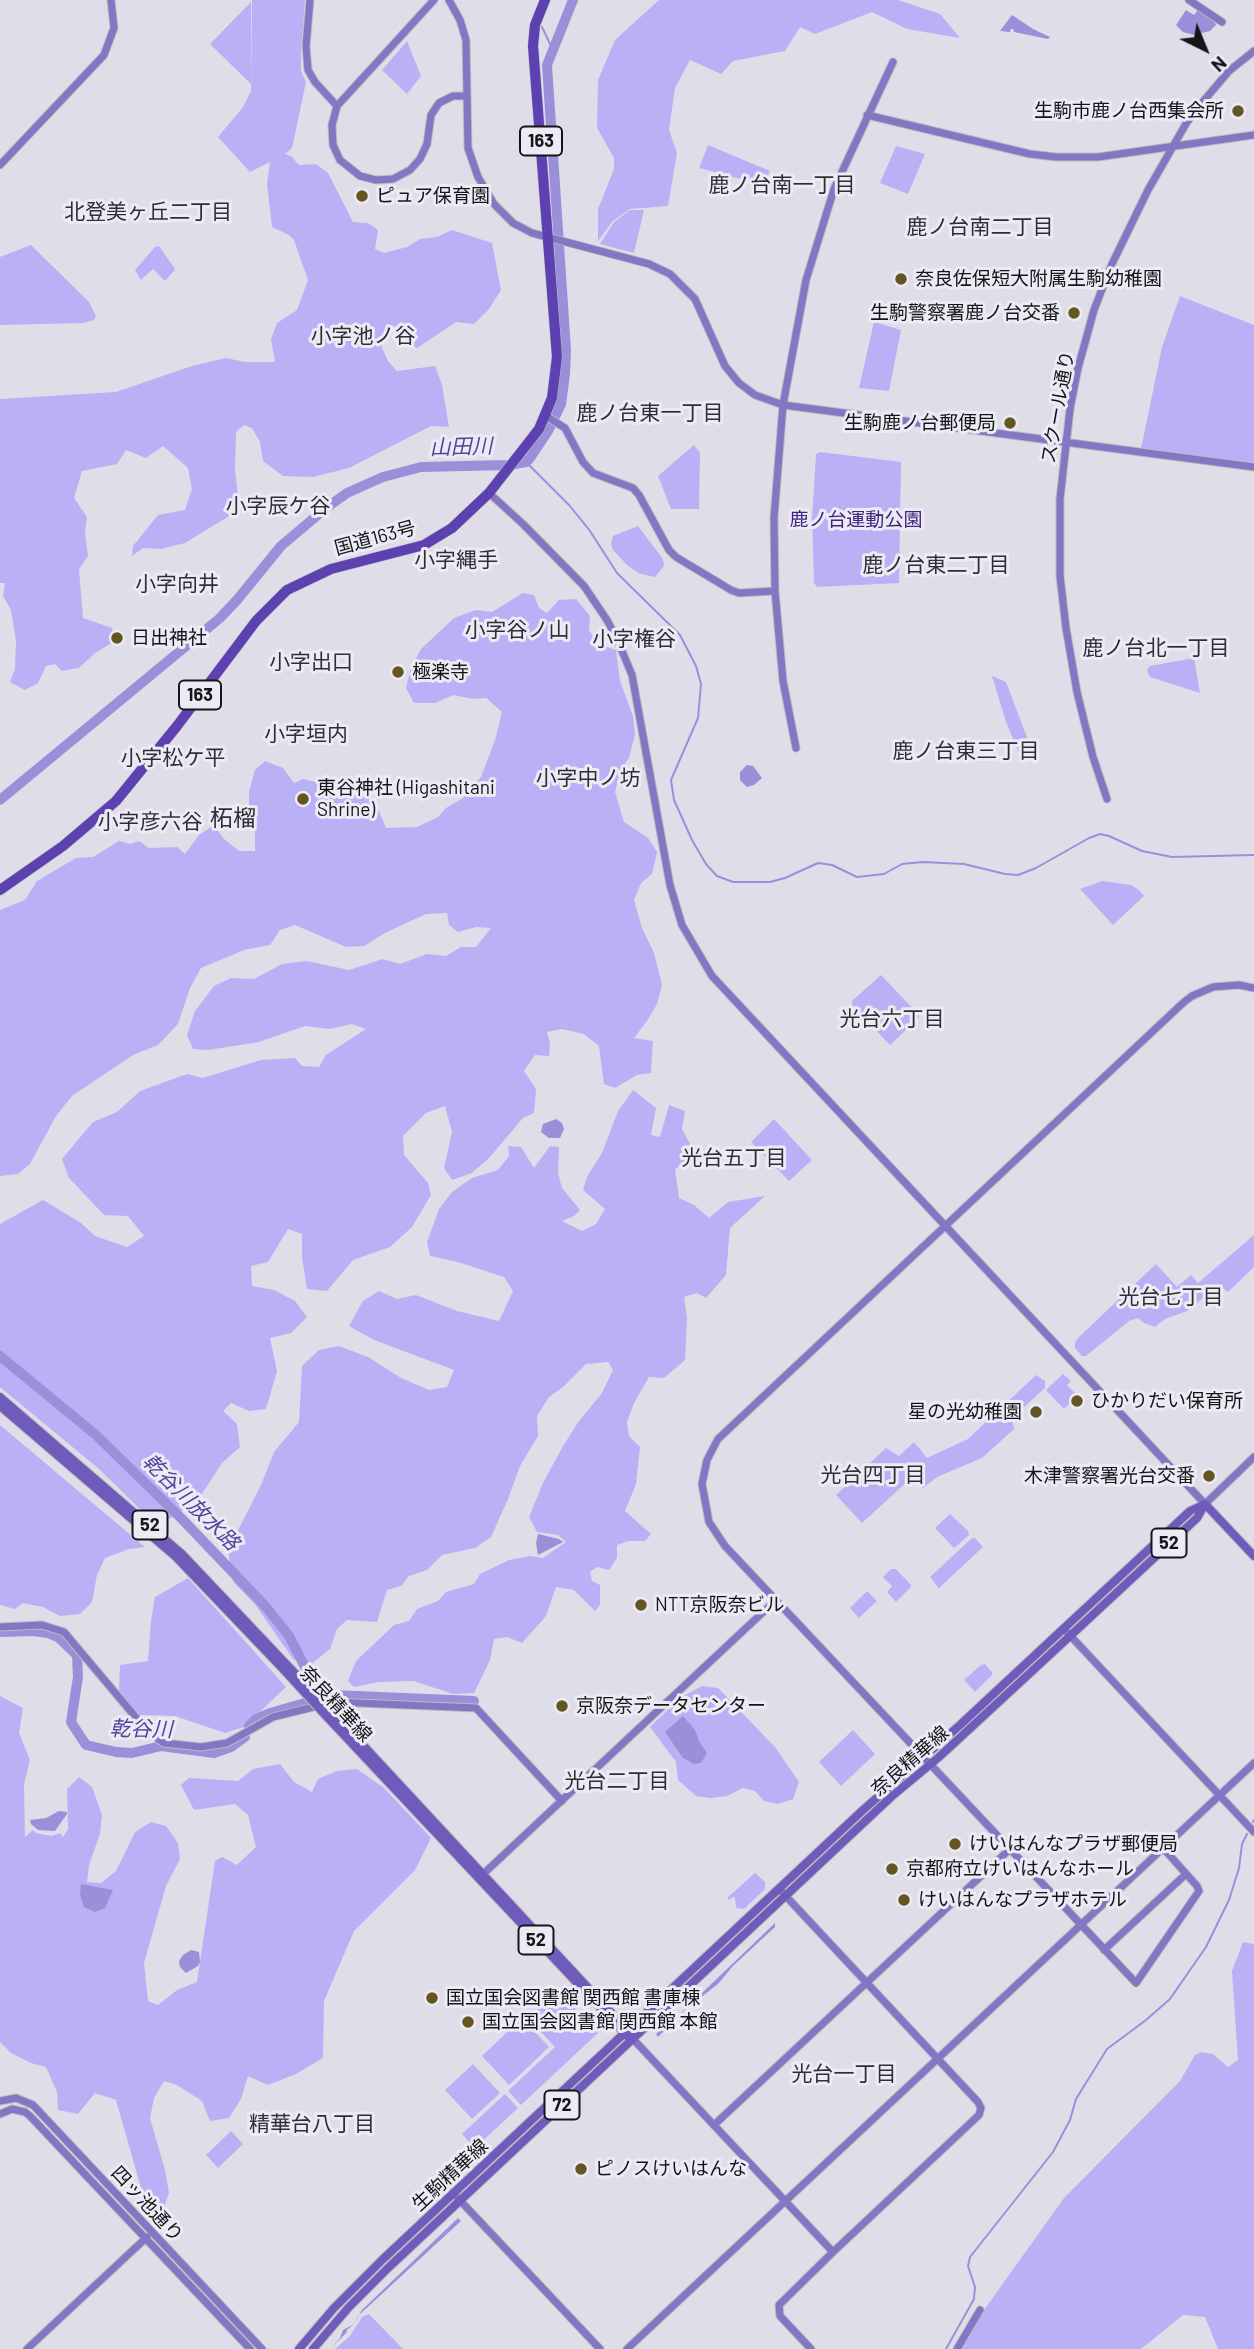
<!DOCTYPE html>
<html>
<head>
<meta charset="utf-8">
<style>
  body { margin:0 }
  #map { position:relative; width:1254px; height:2349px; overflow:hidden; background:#dfdee8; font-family:Barlow,sans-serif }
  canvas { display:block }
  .north { position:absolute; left:1170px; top:14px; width:70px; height:70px; -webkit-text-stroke:5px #ecebf5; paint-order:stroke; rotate:137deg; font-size:19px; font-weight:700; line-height:28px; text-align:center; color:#151417 }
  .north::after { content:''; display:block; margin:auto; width:24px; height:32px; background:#151417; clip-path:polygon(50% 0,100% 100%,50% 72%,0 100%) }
</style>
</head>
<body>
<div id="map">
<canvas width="1254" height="2349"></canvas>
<div class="north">N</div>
</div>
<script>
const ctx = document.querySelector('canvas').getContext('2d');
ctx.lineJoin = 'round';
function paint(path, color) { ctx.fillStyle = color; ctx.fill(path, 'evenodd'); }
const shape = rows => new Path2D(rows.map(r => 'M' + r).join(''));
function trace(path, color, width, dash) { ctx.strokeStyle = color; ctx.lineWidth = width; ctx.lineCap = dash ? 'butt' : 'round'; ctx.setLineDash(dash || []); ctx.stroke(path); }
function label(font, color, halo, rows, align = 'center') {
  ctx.font = font + ' Barlow,"Noto Sans JP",sans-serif'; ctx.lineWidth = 6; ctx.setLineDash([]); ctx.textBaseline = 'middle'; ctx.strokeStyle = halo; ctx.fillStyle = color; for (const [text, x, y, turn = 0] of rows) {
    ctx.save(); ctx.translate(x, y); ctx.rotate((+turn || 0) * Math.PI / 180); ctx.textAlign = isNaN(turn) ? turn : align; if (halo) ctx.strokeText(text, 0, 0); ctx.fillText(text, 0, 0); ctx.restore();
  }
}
paint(shape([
  [252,0,305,0,301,52,301,71,306,82,292,148,285,154,291,156,299,165,316,164,328,173,353,222,368,223,378,230,375,249,384,253,407,247,420,239,437,237,452,230,492,243,501,290,489,309,474,324,456,322,417,348,402,340,397,325,381,337,382,348,388,361,397,371,435,366,442,385,449,427,431,426,349,468,313,477,283,476,263,461,260,442,252,428,244,425,236,432,235,471,238,495,234,513,185,543,161,549,143,548,132,556,133,546,158,515,185,510,192,489,188,468,163,446,146,458,126,450,117,464,82,471,74,498,87,517,85,532,88,556,79,569,83,618,112,628,115,641,95,653,79,668,62,671,55,664,46,666,38,683,25,690,10,682,15,669,16,641,11,610,3,596,5,583,0,583,0,399,116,392,192,366,226,358,245,362,275,362,271,339,277,323,297,310,308,280,294,240,289,235,272,227,267,184,270,162,250,172,218,137,243,107,251,91],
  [659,0,898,0,940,14,960,38,907,29,872,12,815,34,800,27,785,51,733,61,721,74,690,60,675,88,669,130,677,153,668,206,630,209,613,221,598,241,598,209,614,169,614,158,597,128,598,80,615,40],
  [251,2,251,84,210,44],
  [407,41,421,76,407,94,382,70],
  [708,145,770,171,764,185,699,168],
  [896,146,925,154,908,194,880,183],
  [630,210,644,210,634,253,600,244,614,222],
  [31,245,89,302,96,316,94,320,83,323,0,325,0,257],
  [159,246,175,269,174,271,165,281,153,269,141,280,135,270,155,247],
  [1180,296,1254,325,1254,464,1141,449,1162,347],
  [874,322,901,330,889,391,859,388],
  [694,445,700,453,699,509,671,509,658,476],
  [820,452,901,462,899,583,817,587,814,583,812,518,816,454],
  [638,526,663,559,664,566,655,577,638,573,627,565,613,550,611,544,613,536],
  [523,593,534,595,539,608,547,613,559,600,576,599,590,616,589,630,598,644,616,650,620,681,633,716,635,735,629,758,620,771,615,792,624,822,648,838,657,852,652,874,641,883,634,900,642,928,654,953,662,985,657,1004,647,1021,634,1038,653,1041,651,1073,637,1075,615,1088,604,1084,599,1046,584,1034,562,1029,547,1032,550,1043,549,1056,535,1055,524,1071,536,1089,534,1113,523,1118,490,1157,472,1173,452,1180,444,1168,452,1132,445,1106,426,1113,403,1136,404,1155,428,1183,431,1195,412,1227,390,1247,353,1260,327,1291,307,1289,302,1257,302,1234,288,1229,268,1262,251,1266,252,1286,274,1290,295,1301,307,1317,291,1333,270,1338,277,1371,266,1409,249,1411,231,1403,223,1411,237,1424,240,1447,222,1463,200,1497,174,1517,158,1522,148,1517,99,1469,0,1387,0,1224,43,1200,81,1223,95,1236,127,1247,144,1236,128,1216,104,1215,69,1178,62,1159,93,1122,117,1112,140,1091,187,1074,203,1078,261,1060,295,1058,302,1066,319,1067,326,1055,366,1029,352,1024,329,1029,305,1026,259,1042,208,1050,193,1049,187,1035,195,1011,214,986,231,978,254,979,282,964,307,961,349,970,383,959,400,964,427,954,446,956,461,947,476,947,491,928,476,927,458,932,449,925,447,913,426,914,385,933,364,946,346,947,295,925,280,930,270,945,244,950,201,968,190,988,178,1024,158,1045,133,1055,72,1096,56,1116,30,1164,18,1174,0,1176,0,910,25,900,37,881,76,858,93,857,119,841,130,844,139,841,149,848,177,847,185,854,199,835,214,825,223,838,239,851,255,851,255,834,249,808,249,792,255,770,265,761,283,768,294,783,303,779,332,786,349,794,374,799,386,828,417,827,438,817,446,808,463,798,481,777,495,740,502,712,486,698,473,699,453,695,435,703,414,703,406,688,411,668,421,649,454,618,476,610,492,612],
  [1194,658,1200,693,1150,677,1147,670,1150,666],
  [992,676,1006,682,1028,740,1027,748,1020,755,1006,722],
  [1102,881,1131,885,1139,890,1144,896,1113,925,1080,889],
  [881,975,919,1015,919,1018,890,1045,852,1005,852,1001],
  [633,1090,656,1108,651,1135,660,1137,669,1105,685,1111,682,1129,696,1155,675,1169,679,1198,694,1205,709,1218,728,1202,765,1196,730,1228,726,1275,706,1298,697,1293,684,1297,687,1318,685,1360,664,1378,649,1377,634,1403,627,1422,629,1436,640,1447,636,1484,625,1511,651,1534,645,1541,629,1541,617,1545,617,1558,609,1570,597,1567,590,1572,592,1581,600,1585,600,1605,595,1611,574,1590,556,1587,546,1616,522,1643,507,1637,494,1639,490,1660,474,1693,453,1694,414,1681,379,1682,354,1687,348,1681,356,1661,394,1625,409,1621,417,1609,438,1601,446,1592,474,1584,480,1574,509,1560,530,1556,543,1558,566,1542,558,1535,537,1532,529,1517,543,1483,563,1446,579,1421,602,1393,613,1370,608,1362,586,1364,563,1387,549,1397,537,1416,538,1436,520,1466,508,1499,491,1537,475,1548,442,1555,427,1570,409,1576,401,1586,387,1590,377,1622,347,1620,337,1629,330,1649,309,1666,293,1659,254,1603,233,1582,228,1550,261,1485,274,1452,299,1422,302,1366,319,1350,339,1346,368,1357,401,1378,429,1390,447,1387,454,1370,374,1340,349,1326,363,1301,379,1291,397,1299,416,1295,457,1311,499,1321,513,1291,504,1277,458,1262,430,1256,427,1242,439,1209,452,1192,472,1178,498,1170,509,1156,508,1146,521,1147,534,1168,550,1146,559,1147,558,1173,562,1188,580,1210,574,1216,562,1221,582,1231,596,1224,605,1209,583,1190,587,1177,602,1153,618,1111],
  [774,1119,812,1160,789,1181,751,1142],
  [1254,1235,1254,1267,1228,1292,1219,1285,1187,1311,1165,1319,1155,1327,1144,1323,1138,1318,1129,1321,1086,1356,1082,1356,1075,1348,1075,1342,1079,1337,1156,1264,1177,1287,1191,1275,1198,1283],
  [1063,1374,1071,1381,1067,1385,1078,1396,1064,1409,1046,1390],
  [1036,1375,1045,1381,1045,1388,1012,1418,1014,1429,982,1458,937,1477,923,1488,909,1480,862,1523,836,1495,886,1448,899,1456,914,1442,927,1458,968,1439],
  [0,1425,145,1547,129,1549,105,1558,97,1575,92,1602,80,1614,60,1616,43,1607,23,1603,15,1609,0,1605],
  [950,1514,968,1531,969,1535,954,1548,935,1528],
  [972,1538,975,1538,983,1547,939,1588,930,1577],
  [891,1569,896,1569,911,1585,910,1588,896,1602,887,1592,892,1586,883,1577],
  [188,1578,286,1687,244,1727,225,1733,175,1716,139,1715,119,1691,120,1665,148,1661,151,1621,155,1597],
  [867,1591,877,1601,859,1618,850,1608],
  [985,1664,992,1672,992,1675,975,1692,964,1680,981,1665],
  [702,1686,718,1688,775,1747,799,1782,793,1799,778,1804,764,1801,755,1791,743,1788,727,1796,711,1798,696,1796,678,1780,676,1762,650,1727,680,1698],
  [0,1696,23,1708,19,1733,30,1760,24,1784,25,1837,33,1830,36,1833,52,1836,60,1833,63,1837,68,1829,67,1789,79,1777,92,1787,102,1815,100,1834,89,1865,87,1882,101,1883,116,1871,135,1832,151,1822,166,1826,178,1843,180,1859,166,1886,144,1963,148,2001,158,2005,177,1990,197,1982,215,1861,222,1857,237,1865,256,1847,248,1815,235,1804,194,1810,181,1785,189,1778,238,1781,253,1769,280,1764,294,1782,312,1792,318,1779,337,1771,357,1769,384,1788,431,1838,415,1870,354,1931,324,2001,323,2058,296,2074,268,2085,248,2076,241,2099,229,2118,210,2121,202,2101,177,2085,164,2081,154,2098,150,2118,165,2170,169,2193,160,2218,154,2213,141,2188,116,2100,95,2093,78,2114,58,2110,57,2092,46,2067,31,2063,11,2053,0,2042],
  [853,1730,875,1754,841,1786,819,1762],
  [755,1873,765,1882,765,1889,744,1909,736,1908,735,1898,733,1897,729,1900,727,1898],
  [1243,1942,1254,1944,1254,2349,1218,2349,1205,2317,1183,2315,1141,2349,962,2349,979,2317,1064,2198,1180,2081,1195,2055,1201,2052,1213,2054,1228,2067,1238,2060,1232,1971],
  [558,1990,598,2033,521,2105,508,2091,555,2047,528,2018],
  [522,2018,549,2047,509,2085,482,2056],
  [473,2064,500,2093,472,2119,445,2090],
  [505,2094,518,2108,475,2148,462,2134],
  [231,2131,243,2144,218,2168,206,2155],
  [369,2314,403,2349,335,2349,350,2336,362,2317]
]), '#bab0f5');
paint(shape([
  [1186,10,1194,15,1198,10,1214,20,1216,25,1210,31,1194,35,1183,32,1176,25],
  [1012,15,1033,29,1050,37,1048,39,1014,32,1013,29,1011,29,1010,32,1000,31],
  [747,765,753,766,762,778,754,785,747,787,740,780,740,772],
  [556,1119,562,1123,564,1129,560,1138,549,1138,541,1132,543,1124],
  [538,1534,559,1539,563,1542,538,1555,536,1543],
  [683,1716,695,1730,699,1741,707,1753,701,1763,694,1764,683,1758,665,1732],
  [59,1811,67,1812,67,1814,55,1831,38,1830,31,1824,30,1820,46,1818],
  [81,1884,113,1890,105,1908,95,1912,84,1907,80,1895],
  [775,1923,775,1927,733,1966,718,1984,687,2008,658,2037,656,2034,668,2022,681,2013],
  [191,1950,199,1952,200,1962,198,1966,186,1973,180,1967,179,1961,183,1955],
  [458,2218,461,2221,358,2316,354,2324,347,2330,346,2333,330,2349,340,2338,343,2330,354,2324,362,2310]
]), '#9b8fda');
trace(shape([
  [542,27,553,50],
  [526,462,570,506,590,531,617,573,680,635,696,666,701,684,698,718,671,780,674,800,692,840,706,864,717,876,733,882,770,882,785,878,818,863,832,865,857,877,884,874,902,864,923,862,964,864,1005,874,1018,875,1036,868,1089,838,1100,834,1109,836,1142,851,1172,857,1254,855],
  [1253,1822,1254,1820],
  [946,2349,974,2299,975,2287,968,2266,970,2257,1053,2152,1070,2120,1076,2099,1107,2049,1146,2020,1170,1999,1206,1947,1229,1900,1239,1868,1242,1844,1247,1834]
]), '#9b8fda', 2);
trace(shape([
  [0,800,220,618,237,600,281,546,326,508,347,493,383,477,421,467,509,465,526,462,530,458,548,431,561,404,565,374,566,350,547,65,573,0],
  [0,1356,96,1435,182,1519,266,1607,289,1636,307,1671,333,1695],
  [0,1632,33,1631,48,1633,58,1637,77,1655,78,1677,71,1722,86,1745,116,1752,132,1753,161,1746,214,1753,231,1747,245,1737],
  [249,1726,256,1719,270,1713,333,1695,474,1701]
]), '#9b8fda', 10);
const secondary = shape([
  [310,0,306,46,308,70,315,82,337,106],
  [434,0,337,106,332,125,333,145,340,160,360,176,376,180,393,179,410,170,420,159,427,144,431,115,439,103,453,96,467,96],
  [449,0,460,20,466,40,468,148,478,177,494,204,513,223,532,233,649,264,670,274,695,299,725,366,739,383,755,395,783,405,1254,467],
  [1189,0,1222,22],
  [867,115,1030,154,1056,157,1098,157,1254,135],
  [0,165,104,55,114,28,111,0],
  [546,416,565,428,583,462,593,473,633,488,639,495,669,550,676,557,731,590,739,593,775,591],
  [489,493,523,524,584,586,607,620,617,639,632,675,670,885,682,925,712,976,1205,1504,1254,1457],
  [796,748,783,681,775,591,774,518,783,405,806,280,834,189,893,62],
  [1107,799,1093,757,1077,692,1066,628,1060,576,1060,499,1070,409,1078,368,1094,310,1111,266,1148,190,1187,122,1201,104,1229,71,1254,51],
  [0,1627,42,1625,64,1632,149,1733,164,1743,201,1747,227,1743,273,1717,334,1702,476,1708,562,1801],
  [1064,1629,1254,1832],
  [1163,1848,1197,1886,1199,1891,1136,1983,725,1546,709,1522,702,1484,707,1460,718,1439,1184,1002,1192,996,1213,987,1239,985,1254,988],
  [480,1877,776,1600],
  [1104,1950,1186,1874],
  [633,2039,833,2252,979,2115,981,2108,978,2102,782,1892],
  [0,2101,16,2098,33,2105,262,2349],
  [0,2114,12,2109,25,2112,30,2116,250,2349],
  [714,2125,1010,1849],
  [453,2193,600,2349],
  [27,2349,147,2237],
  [627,2349,1254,1763],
  [811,2349,780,2316,779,2305,833,2252],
  [957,2349,980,2310]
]);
const primary = shape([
  [0,1397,182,1554,288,1666],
  [0,1406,176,1557,284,1670],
  [1205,1504,1254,1556],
  [335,1715,630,2033],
  [328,1718,627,2036],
  [299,2349,334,2308,382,2260,863,1810,960,1725,1190,1511,1205,1504],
  [313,2349,349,2307,388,2268,891,1797,939,1757,1070,1636,1197,1518,1205,1504]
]);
const highway = shape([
  [0,890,63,846,116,801,177,726,256,621,287,590,331,569,424,545,452,528,489,493,539,429,552,398,557,357,533,46,535,25,545,0]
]);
trace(secondary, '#bbbac2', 9);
trace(primary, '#bbbac2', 10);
trace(highway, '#bbbac2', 11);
trace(secondary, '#8376c3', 7);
trace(primary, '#6f5bba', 8);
trace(highway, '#5e41b1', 10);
const primaryBridge = shape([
  [288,1666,335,1715],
  [284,1670,328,1718]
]);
trace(primaryBridge, '#bbbac2', 10, []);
trace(primaryBridge, '#6f5bba', 8);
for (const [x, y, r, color] of [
  [1238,111,7,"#645623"],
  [362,196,7,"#645623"],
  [901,279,7,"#645623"],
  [1074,313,7,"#645623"],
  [1010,423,7,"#645623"],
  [117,638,7,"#645623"],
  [398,672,7,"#645623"],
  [303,799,7,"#645623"],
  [1077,1401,7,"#645623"],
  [1036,1412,7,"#645623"],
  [1209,1476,7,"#645623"],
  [641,1605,7,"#645623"],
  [562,1706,7,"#645623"],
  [955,1844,7,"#645623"],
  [892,1869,7,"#645623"],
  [904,1900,7,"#645623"],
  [432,1998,7,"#645623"],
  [468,2022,7,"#645623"],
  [581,2169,7,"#645623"]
]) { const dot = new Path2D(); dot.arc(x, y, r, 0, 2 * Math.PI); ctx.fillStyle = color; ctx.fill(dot); trace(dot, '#ecebf5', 2.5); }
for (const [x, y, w] of [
  [541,141,42],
  [200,695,42],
  [150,1525,35],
  [1169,1543,35],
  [536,1940,35],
  [562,2105,35]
]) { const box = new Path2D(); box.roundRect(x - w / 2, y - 14.5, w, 29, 5); ctx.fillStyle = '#ecebf5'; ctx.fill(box); trace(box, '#151417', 2); }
label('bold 18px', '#151417', null, [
  ["163",541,141],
  ["163",200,695],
  ["52",150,1525],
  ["52",1169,1543],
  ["52",536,1940],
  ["72",562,2105]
]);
label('19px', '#151417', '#ecebf5', [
  ["生駒市鹿ノ台西集会所",1224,111,"right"],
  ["ピュア保育園",376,196],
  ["奈良佐保短大附属生駒幼稚園",915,279],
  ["生駒警察署鹿ノ台交番",1060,313,"right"],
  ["生駒鹿ノ台郵便局",996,423,"right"],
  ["日出神社",131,638],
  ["極楽寺",412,672],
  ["東谷神社 (Higashitani",317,788],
  ["Shrine)",317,810],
  ["ひかりだい保育所",1091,1401],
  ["星の光幼稚園",1022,1412,"right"],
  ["木津警察署光台交番",1195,1476,"right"],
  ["NTT京阪奈ビル",655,1605],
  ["京阪奈データセンター",576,1706],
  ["けいはんなプラザ郵便局",969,1844],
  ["京都府立けいはんなホール",906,1869],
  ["けいはんなプラザホテル",918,1900],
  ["国立国会図書館 関西館 書庫棟",446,1998],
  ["国立国会図書館 関西館 本館",482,2022],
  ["ピノスけいはんな",595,2169]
], 'left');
label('19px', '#151417', '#ecebf5', [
  ["スクール通り",1058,407,-80],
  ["国道163号",375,538,-15],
  ["奈良精華線",336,1704,47],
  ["奈良精華線",910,1761,-41],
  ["生駒精華線",450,2175,-43],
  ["四ッ池通り",147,2204,47]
]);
label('19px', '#3e267d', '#ecebf5', [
  ["鹿ノ台運動公園",856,520]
]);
label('21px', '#2f2e35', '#ecebf5', [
  ["鹿ノ台南一丁目",782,185],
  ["北登美ヶ丘二丁目",148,212],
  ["鹿ノ台南二丁目",980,227],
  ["小字池ノ谷",363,336],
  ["鹿ノ台東一丁目",650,413],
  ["小字辰ケ谷",278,506],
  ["小字縄手",456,560],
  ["鹿ノ台東二丁目",936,565],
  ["小字向井",177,584],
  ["小字谷ノ山",517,630],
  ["小字権谷",634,639],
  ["鹿ノ台北一丁目",1156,648],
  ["小字出口",311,662],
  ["小字垣内",306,734],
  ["鹿ノ台東三丁目",966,751],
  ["小字松ケ平",173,758],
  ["小字中ノ坊",588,778],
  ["小字彦六谷",150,822],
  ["光台六丁目",892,1019],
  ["光台五丁目",734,1158],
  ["光台七丁目",1171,1297],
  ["光台四丁目",873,1475],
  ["光台二丁目",617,1781],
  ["光台一丁目",844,2074],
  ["精華台八丁目",312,2124]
]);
label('italic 21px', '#56429b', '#ecebf5', [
  ["山田川",461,447,-2],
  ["乾谷川放水路",191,1502,45],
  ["乾谷川",141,1729,1]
]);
label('23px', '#2f2e35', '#ecebf5', [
  ["柘榴",233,818]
]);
</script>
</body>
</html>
